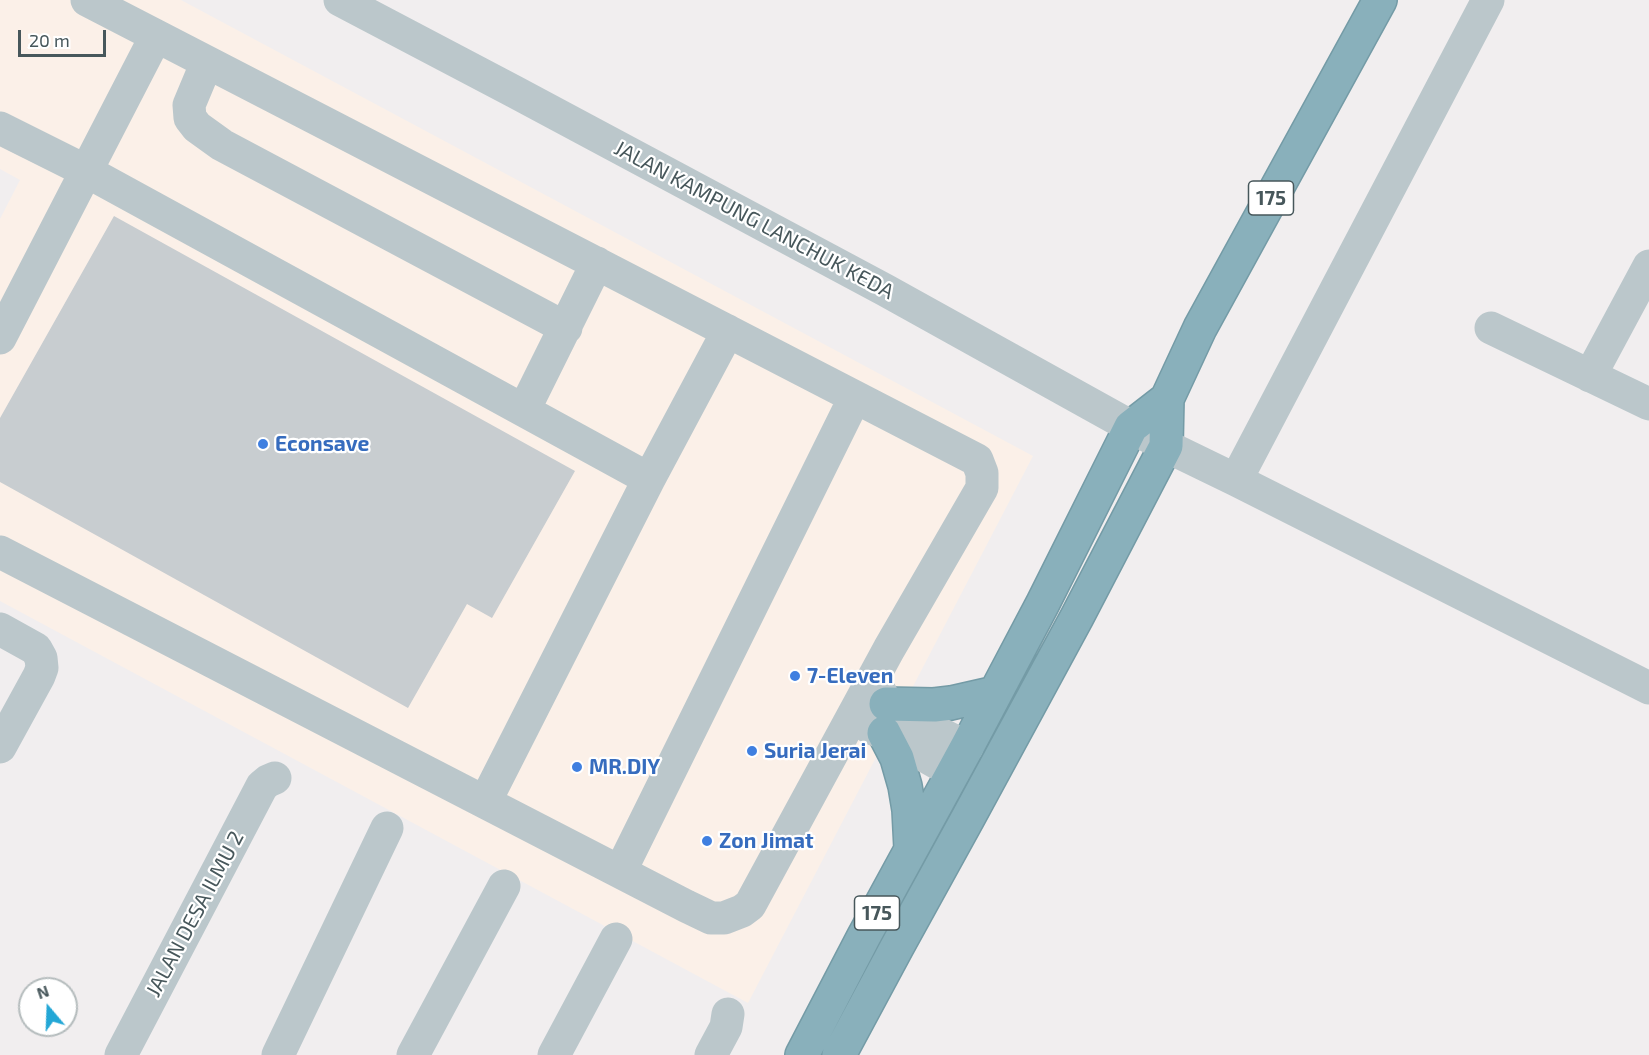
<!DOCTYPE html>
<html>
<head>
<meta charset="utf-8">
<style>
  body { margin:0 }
  #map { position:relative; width:1649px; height:1055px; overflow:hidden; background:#f1eeef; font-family:"Exo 2",sans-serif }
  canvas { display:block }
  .north { position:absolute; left:18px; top:977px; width:60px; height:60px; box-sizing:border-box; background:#fff; border:2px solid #b5bcbd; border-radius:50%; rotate:341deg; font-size:16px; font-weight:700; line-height:24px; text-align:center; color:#47575b }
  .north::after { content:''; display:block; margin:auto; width:21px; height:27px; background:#23a7d6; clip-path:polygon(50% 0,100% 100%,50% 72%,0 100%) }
  .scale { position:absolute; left:18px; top:30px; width:88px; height:27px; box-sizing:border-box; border:3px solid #47575b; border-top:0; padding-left:8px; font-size:18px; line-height:21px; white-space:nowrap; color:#47575b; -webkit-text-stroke:4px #fff; paint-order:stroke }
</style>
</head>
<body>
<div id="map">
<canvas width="1649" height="1055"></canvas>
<div class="north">N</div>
<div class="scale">20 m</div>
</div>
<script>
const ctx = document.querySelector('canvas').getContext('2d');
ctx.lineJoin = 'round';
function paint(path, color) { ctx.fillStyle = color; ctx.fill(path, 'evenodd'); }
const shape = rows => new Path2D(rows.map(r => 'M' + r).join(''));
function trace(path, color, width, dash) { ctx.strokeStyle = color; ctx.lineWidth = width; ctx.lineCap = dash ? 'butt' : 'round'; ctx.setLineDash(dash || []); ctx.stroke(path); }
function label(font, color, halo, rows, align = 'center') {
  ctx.font = font + ' "Exo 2",sans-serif'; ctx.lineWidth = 4.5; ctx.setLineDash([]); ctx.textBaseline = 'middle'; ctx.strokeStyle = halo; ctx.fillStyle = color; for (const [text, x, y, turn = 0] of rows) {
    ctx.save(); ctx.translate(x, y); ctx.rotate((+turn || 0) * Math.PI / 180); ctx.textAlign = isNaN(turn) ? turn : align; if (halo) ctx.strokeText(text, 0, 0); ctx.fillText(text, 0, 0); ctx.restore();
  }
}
paint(shape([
  [0,0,181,0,1033,456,748,1003,0,601,0,219,20,180,0,169]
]), '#fbf0e8');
paint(shape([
  [114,216,575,471,492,618,467,604,408,708,0,482,0,418]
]), '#c8cdd0');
const highway = shape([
  [886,704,934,705,951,703,995,693],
  [884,733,897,758,905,786,909,810,911,849],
  [802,1055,864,936,967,747,1043,603,1131,427,1167,399],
  [839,1055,897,947,968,818,1077,617,1166,446,1167,399,1200,328,1380,0]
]);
trace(highway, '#749ba6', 36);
trace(shape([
  [340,0,515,92,885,290,1166,446,1236,480,1649,688],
  [207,62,189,105,190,118,197,127,222,145,566,328],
  [0,128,86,171,649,479],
  [1491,328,1649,404],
  [0,338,156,36],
  [1590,376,1649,266],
  [524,410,597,263],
  [1236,480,1488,0],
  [0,552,686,906,711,918,724,918,742,911,750,905,889,649,982,488,982,473,977,460,87,0],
  [0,629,36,649,41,658,42,668,39,676,0,747],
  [881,693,886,704,898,713,967,747],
  [870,728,884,733,953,772],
  [485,802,649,479,728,331],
  [620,872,855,397],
  [121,1055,262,786,268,781,275,778],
  [278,1055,387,828],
  [413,1055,504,886],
  [554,1055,616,939],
  [711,1055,726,1027,728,1014]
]), '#bbc7cb', 33);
trace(highway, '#89b0bb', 33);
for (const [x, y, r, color] of [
  [263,444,6,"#3f7fe0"],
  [795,676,6,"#3f7fe0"],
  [752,751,6,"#3f7fe0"],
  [577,767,6,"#3f7fe0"],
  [707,841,6,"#3f7fe0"]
]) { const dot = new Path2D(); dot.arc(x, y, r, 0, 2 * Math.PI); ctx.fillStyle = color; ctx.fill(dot); trace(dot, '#fff', 2); }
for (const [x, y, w] of [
  [1271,198,45],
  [877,913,45]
]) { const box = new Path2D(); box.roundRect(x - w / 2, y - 17, w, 34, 4.5); ctx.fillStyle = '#fff'; ctx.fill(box); trace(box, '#47575b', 1.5); }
label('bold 20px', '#47575b', null, [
  ["175",1271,198],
  ["175",877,913]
]);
label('21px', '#47575b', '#fff', [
  ["JALAN KAMPUNG LANCHUK KEDA",754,220,28],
  ["JALAN DESA ILMU 2",195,914,-62]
]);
label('bold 21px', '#366cbe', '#fff', [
  ["Econsave",275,444],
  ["7-Eleven",807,676],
  ["Suria Jerai",764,751],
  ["MR.DIY",589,767],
  ["Zon Jimat",719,841]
], 'left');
</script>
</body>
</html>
